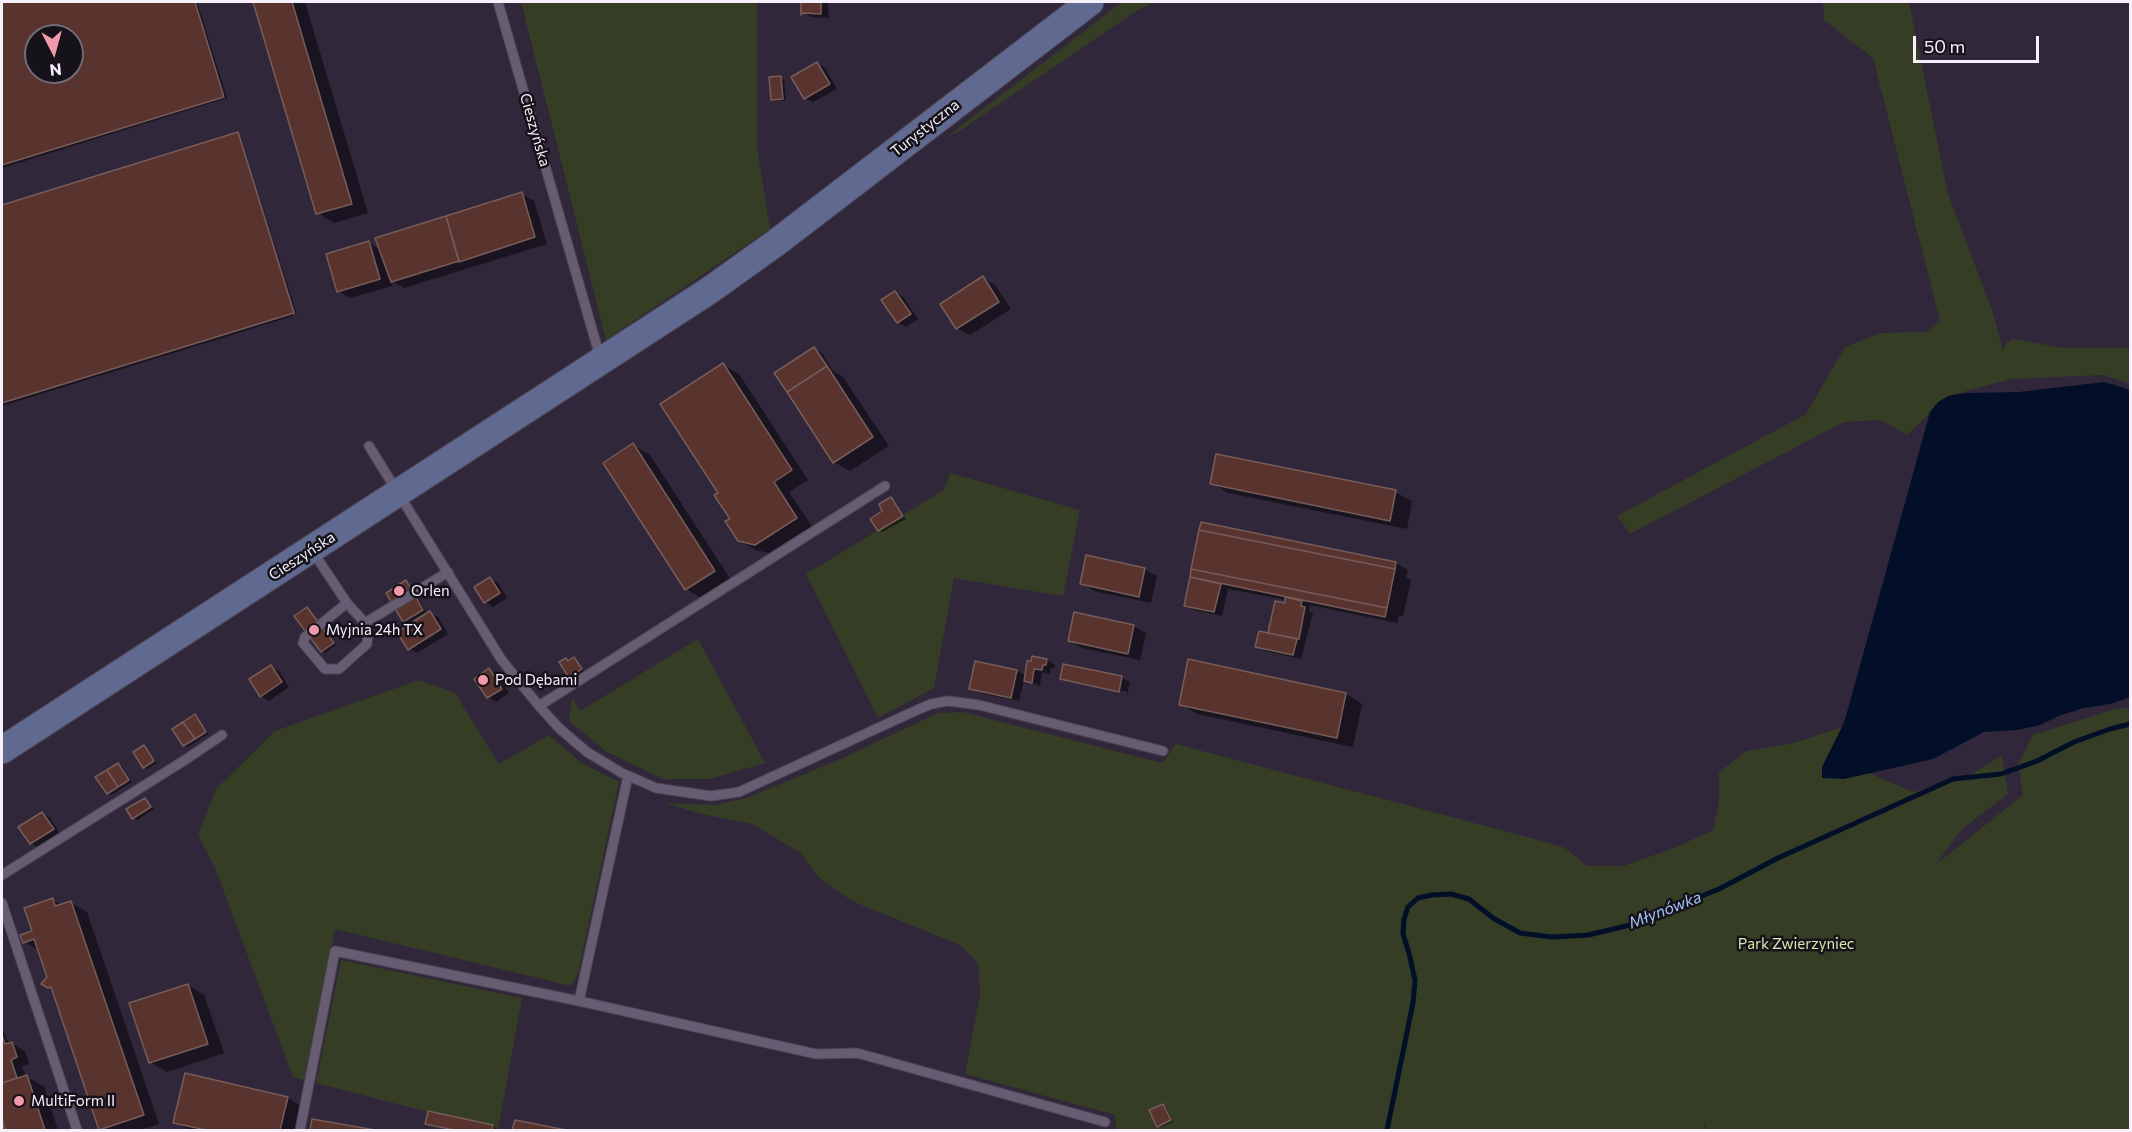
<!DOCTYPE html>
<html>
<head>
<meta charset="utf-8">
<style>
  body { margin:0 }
  #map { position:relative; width:2132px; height:1132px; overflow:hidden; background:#30273a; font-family:Commissioner,sans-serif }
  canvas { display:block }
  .frame { position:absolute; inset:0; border:3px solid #f6f0fd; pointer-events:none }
  .north { position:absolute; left:24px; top:24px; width:60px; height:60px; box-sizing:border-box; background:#16121a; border:2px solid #706b75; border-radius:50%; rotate:174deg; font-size:16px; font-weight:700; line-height:24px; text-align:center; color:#f6f0fd }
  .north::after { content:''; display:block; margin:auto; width:21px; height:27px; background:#f39aaa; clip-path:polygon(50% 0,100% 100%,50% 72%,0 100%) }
  .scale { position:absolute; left:1913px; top:36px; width:126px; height:27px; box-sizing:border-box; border:3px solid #f6f0fd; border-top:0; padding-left:8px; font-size:18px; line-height:21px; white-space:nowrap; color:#f6f0fd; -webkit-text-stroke:4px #16121a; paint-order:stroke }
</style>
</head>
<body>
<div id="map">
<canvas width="2132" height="1132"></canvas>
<div class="frame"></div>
<div class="north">N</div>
<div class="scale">50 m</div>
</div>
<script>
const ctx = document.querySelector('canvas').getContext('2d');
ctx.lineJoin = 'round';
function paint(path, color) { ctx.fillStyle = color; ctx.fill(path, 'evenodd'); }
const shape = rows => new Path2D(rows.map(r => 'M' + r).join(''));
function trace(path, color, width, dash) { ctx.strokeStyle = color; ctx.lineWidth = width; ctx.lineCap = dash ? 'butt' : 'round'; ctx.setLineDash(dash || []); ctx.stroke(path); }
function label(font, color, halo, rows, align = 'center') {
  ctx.font = font + ' Commissioner,sans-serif'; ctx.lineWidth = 5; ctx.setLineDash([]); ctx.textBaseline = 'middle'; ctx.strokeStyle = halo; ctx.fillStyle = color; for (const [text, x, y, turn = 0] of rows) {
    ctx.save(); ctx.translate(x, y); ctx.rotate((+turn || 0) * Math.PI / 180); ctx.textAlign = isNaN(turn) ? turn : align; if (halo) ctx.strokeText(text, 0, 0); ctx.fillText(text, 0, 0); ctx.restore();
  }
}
paint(shape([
  [521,2,757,2,757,147,770,229,606,340],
  [1122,2,1155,2,1138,10,958,132,948,136],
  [1823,2,1909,2,1948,194,1992,310,2003,350,2006,344,2012,339,2064,348,2130,348,2130,384,2104,375,2011,379,1948,396,1907,435,1881,420,1844,422,1630,534,1617,516,1806,414,1845,347,1880,333,1926,332,1940,321,1873,58,1824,20],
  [950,473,1080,510,1063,596,954,578,934,688,878,718,806,574,944,490],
  [698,639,765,763,710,779,663,779,607,752,569,721,572,698,580,711],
  [419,680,455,693,499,764,549,735,583,764,619,782,578,974,571,986,335,929,304,1080,293,1077,215,868,198,835,216,789,275,731],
  [2130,708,2130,1130,1706,1130,1705,1120,1704,1130,1116,1130,1115,1115,965,1074,980,994,978,963,960,945,852,901,818,877,801,853,752,824,702,814,664,803,715,805,746,798,834,762,938,713,963,712,1162,763,1176,744,1546,842,1565,848,1587,866,1623,866,1674,848,1713,830,1719,802,1719,772,1747,751,1794,743,1842,727,1822,767,1844,779,1869,773,1913,792,1972,774,2002,755,2008,794,1962,829,1936,864,2023,795,2018,765,2033,735,2115,709],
  [341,960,522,998,498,1130,316,1083]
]), '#353d25');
paint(shape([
  [2104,382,2128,389,2130,393,2130,697,2111,704,2084,708,2061,715,2040,725,2018,730,1984,732,1933,759,1844,779,1822,778,1822,767,1842,727,1846,716,1930,412,1938,402,1948,396,1966,393,2019,392]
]), '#030f29');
paint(shape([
  [2,2,197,2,227,98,2,168],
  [36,36,72,36,72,72,36,72],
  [255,2,305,2,368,213,334,223,318,213],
  [802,2,828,2,829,18,811,17,803,12],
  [817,63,825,68,837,89,813,102,805,98],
  [780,78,784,80,786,100,776,101,772,99],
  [237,134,293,316,2,406,2,206,238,134,239,134],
  [241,135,241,136,297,315,296,315],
  [521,194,534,201,547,244,404,288,390,280,392,286,350,298,338,291,369,243,381,250],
  [983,278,995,285,1011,309,970,335,957,328],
  [895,292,903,297,918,319,906,327,898,322,883,300],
  [814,349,822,353,833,371,843,377,889,446,850,471,834,462],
  [723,365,739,374,808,480,789,492,813,528,773,554,756,550,739,540,720,494],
  [633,445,650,455,731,580,703,599,686,589],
  [1212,483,1395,492,1412,501,1407,529,1228,493],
  [891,499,894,501,906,519,882,532,879,530],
  [1202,523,1396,563,1408,570,1406,578,1411,580,1403,616,1399,616,1397,623,1310,605,1309,611,1313,613,1301,659,1265,651,1257,646,1269,634,1286,600,1228,589,1222,616,1194,610,1186,605],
  [1144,569,1157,576,1151,603,1094,591,1082,583],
  [491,579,498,583,507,598,493,607,485,602],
  [406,582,409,584,426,612,408,623,404,621],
  [307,609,336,645,325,653,322,651],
  [430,613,438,617,448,634,417,653,409,648],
  [1133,626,1146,633,1140,660,1082,648,1069,641],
  [574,659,584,671,573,679,570,677,566,660,570,662],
  [1047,660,1055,665,1054,669,1051,668,1050,674,1042,672,1040,686,1024,680,1019,701,979,693,971,688,1017,671,1026,676,1028,662],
  [1064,665,1122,678,1130,682,1127,695,1069,683,1126,695,1127,692,1068,679,1068,682,1061,678],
  [271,667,279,671,289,687,269,701,261,696],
  [489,670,497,675,509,693,496,702,489,697],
  [1346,694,1362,704,1353,747,1197,714,1181,704],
  [195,716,198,718,208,734,188,747,184,745],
  [144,747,157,763,147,769,144,767],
  [118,764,122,766,132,782,111,795,108,793],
  [145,799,154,809,137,820,133,818],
  [42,813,50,818,60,834,39,848,31,843],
  [53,900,62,905,71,903,87,912,159,1124,140,1130,104,1130,100,1129,53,989,43,984,48,978,40,951,24,942,33,932],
  [188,985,204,995,224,1053,167,1072,150,1062],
  [2,1026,7,1040,25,1051,29,1064,22,1066,26,1077,44,1086,58,1130,7,1130,2,1115],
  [288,1098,304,1108,299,1130,189,1130,175,1122],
  [1163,1105,1166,1107,1173,1122,1161,1127,1158,1125],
  [429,1113,493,1126,496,1128,496,1130,453,1130,430,1126,427,1124],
  [314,1121,366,1130,312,1130],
  [516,1122,558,1130,514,1130]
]), '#0007');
trace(shape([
  [1387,1130,1413,1003,1415,980,1409,953,1403,934,1404,919,1408,907,1418,898,1432,895,1451,894,1469,899,1493,918,1520,933,1551,937,1588,935,1630,925,1719,889,1778,858,1953,779,2001,774,2037,761,2074,742,2110,729,2130,724]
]), '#030f29', 5);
const building = shape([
  [2,2,195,2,224,97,2,165,2,2],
  [36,36,72,36,72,72,36,72,36,36],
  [253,2,292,2,352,204,316,214,253,2],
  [801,2,821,2,821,14,803,13,801,15,801,2],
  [817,62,830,84,804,99,791,77,817,62],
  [781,76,783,99,771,100,769,77,781,76],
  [238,132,294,313,2,403,2,205,238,132],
  [522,192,535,237,459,262,446,216,522,192],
  [446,216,459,261,391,282,375,238,446,216],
  [369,241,380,279,337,292,326,254,369,241],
  [983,276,999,302,956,329,940,304,983,276],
  [895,291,911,314,897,323,881,300,895,291],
  [814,347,827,366,787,392,774,373,814,347],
  [723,363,792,470,774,482,797,518,755,545,738,541,725,521,730,519,714,495,718,493,660,404,723,363],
  [827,366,873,437,833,463,787,392,827,366],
  [633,443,715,571,685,590,603,463,633,443],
  [1216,454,1396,490,1390,521,1210,484,1216,454],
  [891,497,903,516,878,531,870,519,882,511,879,504,891,497],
  [1201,522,1396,562,1395,569,1199,530,1201,522],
  [1199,530,1395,569,1387,608,1191,569,1199,530],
  [1086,555,1145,568,1139,597,1080,584,1086,555],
  [1191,569,1387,608,1385,617,1190,577,1191,569],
  [490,577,500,593,484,603,474,587,490,577],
  [1190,577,1221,584,1214,612,1184,606,1190,577],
  [406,580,423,610,403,622,386,593,406,580],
  [1285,597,1302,601,1301,606,1305,607,1299,639,1268,633,1275,601,1285,603,1285,597],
  [307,607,334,643,321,652,294,616,307,607],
  [430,611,441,629,408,650,397,632,430,611],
  [1074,612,1134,625,1128,654,1068,641,1074,612],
  [1259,631,1297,639,1293,655,1255,647,1259,631],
  [1032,656,1047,659,1046,665,1043,665,1042,670,1034,669,1032,683,1024,681,1027,661,1031,661,1032,656],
  [574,657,582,669,569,678,559,662,566,658,568,661,574,657],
  [1188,659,1346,693,1337,738,1179,705,1188,659],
  [975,661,1017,670,1011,698,969,689,975,661],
  [1063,664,1122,676,1119,692,1060,679,1063,664],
  [271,665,282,682,260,697,249,679,271,665],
  [489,668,502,689,487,698,474,679,489,668],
  [195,714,206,732,195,739,183,722,195,714],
  [183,722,195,739,183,746,172,729,183,722],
  [144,745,154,761,143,768,133,752,144,745],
  [118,763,129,780,118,787,107,770,118,763],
  [107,770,118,787,107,794,95,777,107,770],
  [145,798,151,807,132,819,126,809,145,798],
  [42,812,54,829,30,844,18,827,42,812],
  [53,898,55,906,71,901,144,1115,99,1130,51,987,48,988,41,984,47,977,34,939,23,943,20,935,32,931,24,908,53,898],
  [188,984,208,1044,149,1063,129,1003,188,984],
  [2,1035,5,1044,12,1042,17,1057,11,1060,17,1078,2,1083,2,1035],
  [185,1073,288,1097,280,1130,206,1130,173,1123,185,1073],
  [27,1075,45,1130,5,1130,2,1119,2,1083,27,1075],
  [1163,1104,1171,1120,1157,1127,1149,1110,1163,1104],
  [428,1111,493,1125,492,1130,454,1130,425,1124,428,1111],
  [312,1119,375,1130,310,1130,312,1119],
  [515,1120,566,1130,512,1130,515,1120]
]);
paint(building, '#59332e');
trace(building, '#775c59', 1.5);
const service = shape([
  [498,2,600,357],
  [369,446,501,659,539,706,560,729,587,752,622,773,656,788,711,796,739,792,917,710,931,704,948,701,979,705,1163,751],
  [313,552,347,603,365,623,448,572],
  [347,603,305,637,303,643,325,669,339,669,367,644,368,635,365,623],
  [539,706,885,486],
  [2,875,188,758,222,735],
  [2,903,77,1130],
  [579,1001,628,776],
  [300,1130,335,951,579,1001,816,1054,857,1053,1105,1122]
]);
const secondary = shape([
  [2,750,710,290,777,242,1090,2]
]);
trace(service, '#4d4555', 11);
trace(secondary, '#4d4555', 29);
trace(service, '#675d72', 9);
trace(secondary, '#606a90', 27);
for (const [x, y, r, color] of [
  [399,591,6,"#f39aaa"],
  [314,630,6,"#f39aaa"],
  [483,680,6,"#f39aaa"],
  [19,1101,6,"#f39aaa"]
]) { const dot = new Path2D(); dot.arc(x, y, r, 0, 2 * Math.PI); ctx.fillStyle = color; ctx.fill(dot); trace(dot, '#16121a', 2); }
label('15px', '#f6f0fd', '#16121a', [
  ["Turystyczna",925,128,-38],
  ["Cieszyńska",535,130,74],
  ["Cieszyńska",302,556,-33]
]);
label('15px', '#f6f0fd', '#16121a', [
  ["Orlen",411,591],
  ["Myjnia 24h TX",326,630],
  ["Pod Dębami",495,680],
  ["MultiForm II",31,1101]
], 'left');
label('15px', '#d4ebac', '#16121a', [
  ["Park Zwierzyniec",1796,944]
]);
label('italic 16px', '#a3c5fc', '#16121a', [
  ["Młynówka",1665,910,-21]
]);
</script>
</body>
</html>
